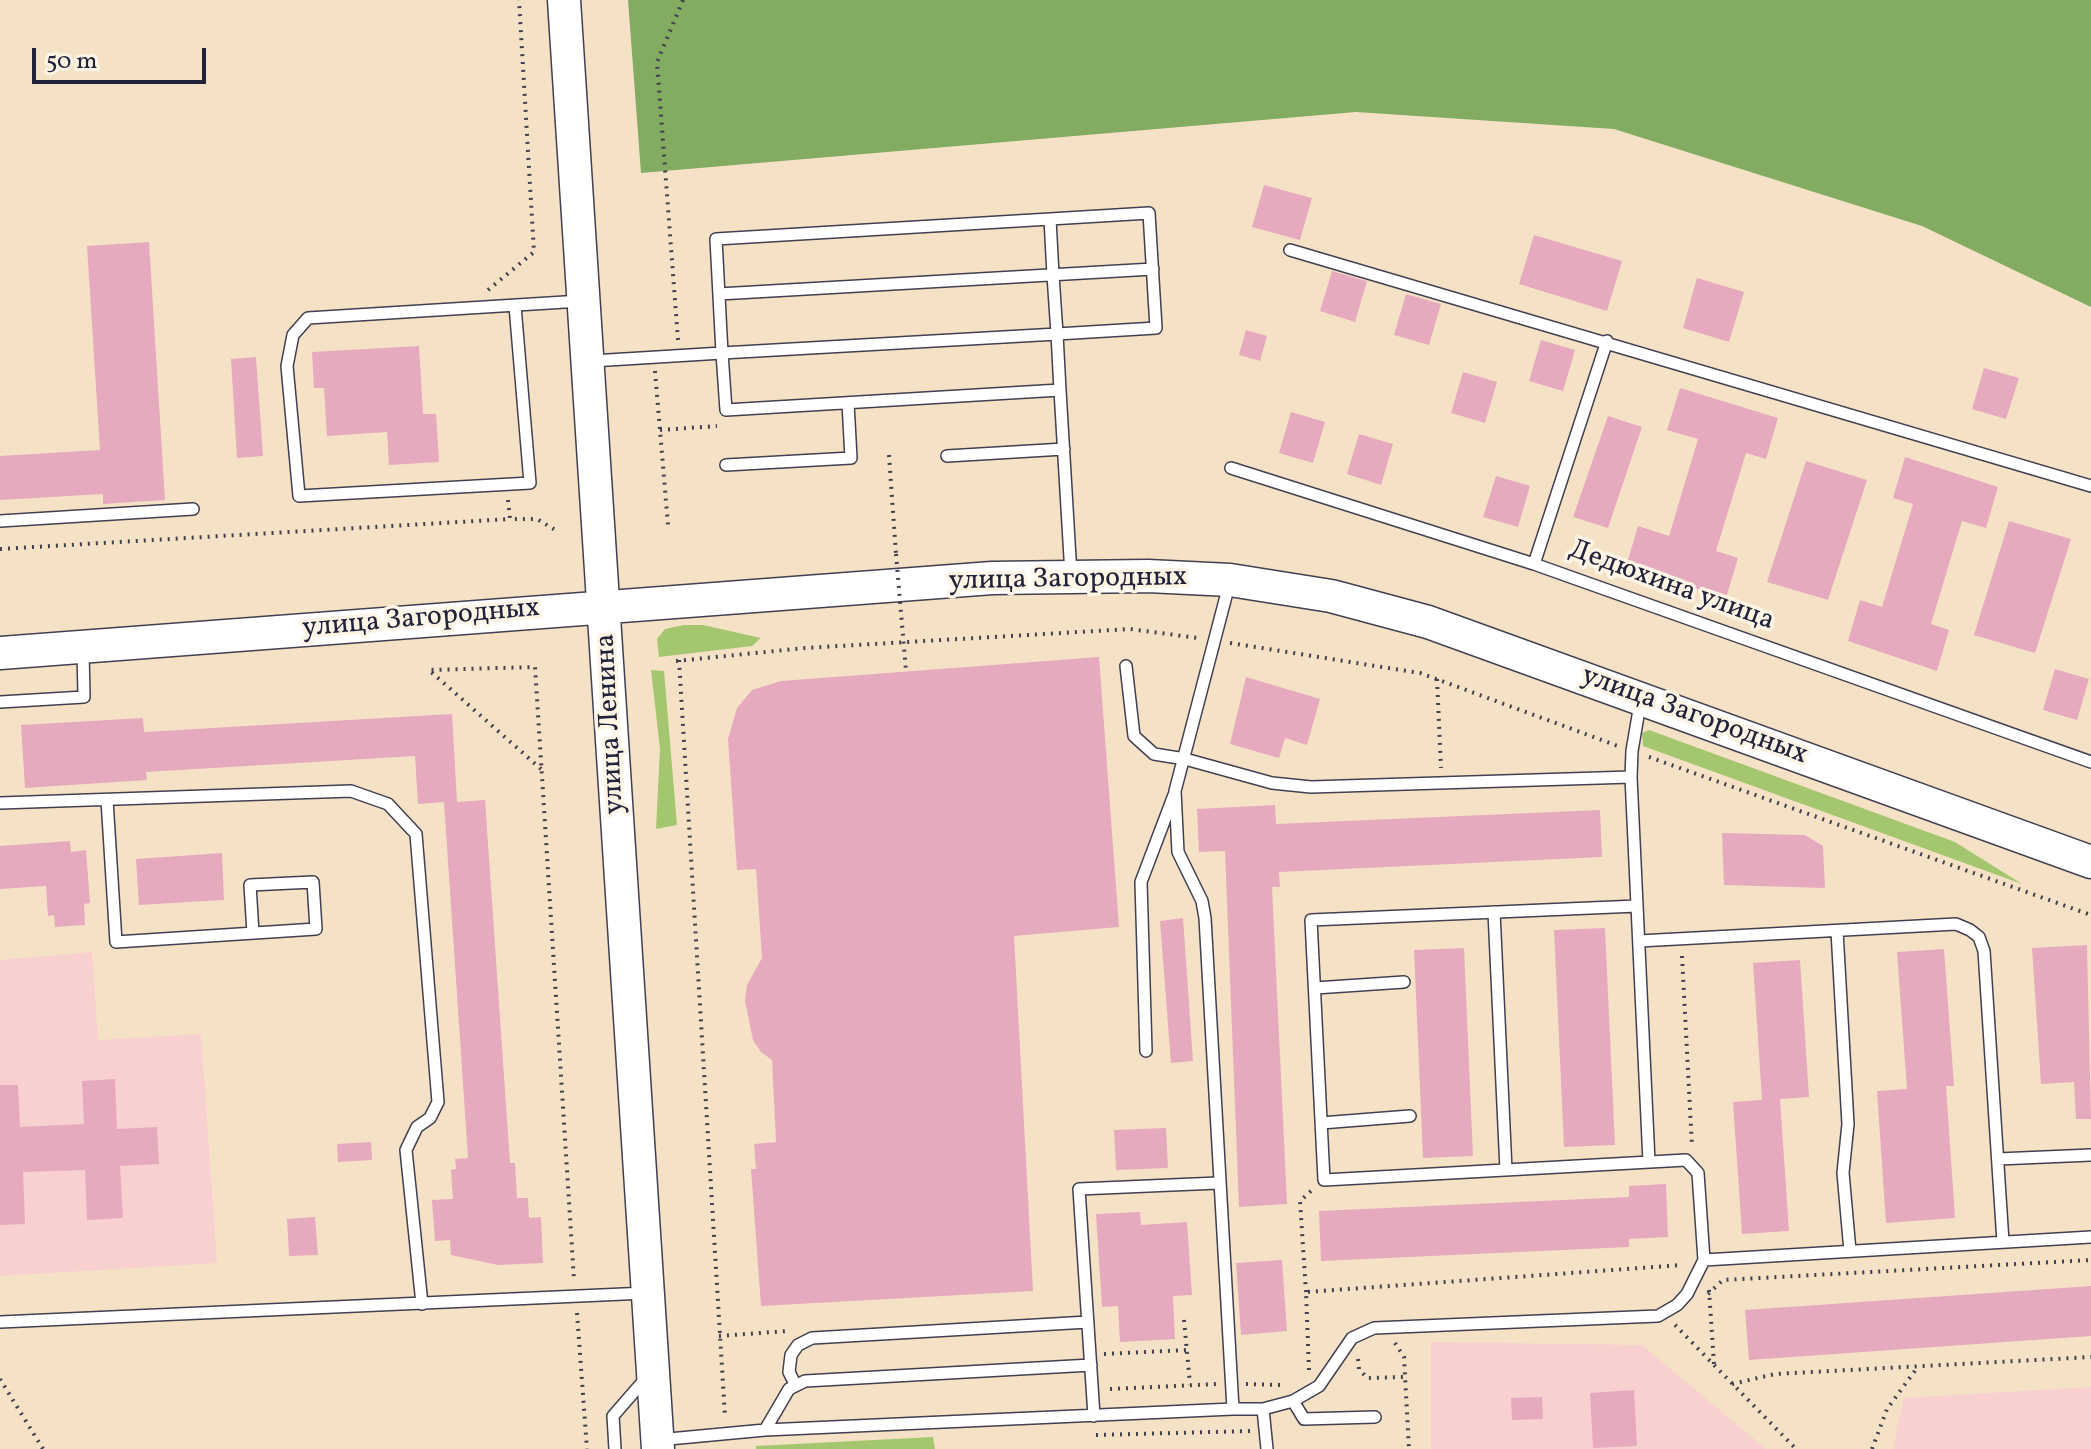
<!DOCTYPE html>
<html>
<head>
<meta charset="utf-8">
<style>
  body { margin:0 }
  #map { position:relative; width:2091px; height:1449px; overflow:hidden; background:#f5e2c6; font-family:Vollkorn,serif }
  canvas { display:block }
  .scale { position:absolute; left:32px; top:48px; width:174px; height:36px; box-sizing:border-box; border:4px solid #22223b; border-top:0; padding-left:10px; font-size:24px; line-height:28px; white-space:nowrap; color:#22223b; -webkit-text-stroke:6px #fcf5e5; paint-order:stroke }
</style>
</head>
<body>
<div id="map">
<canvas width="2091" height="1449"></canvas>
<div class="scale">50 m</div>
</div>
<script>
const ctx = document.querySelector('canvas').getContext('2d');
ctx.lineJoin = 'round';
function paint(path, color) { ctx.fillStyle = color; ctx.fill(path, 'evenodd'); }
const shape = rows => new Path2D(rows.map(r => 'M' + r).join(''));
function trace(path, color, width, dash) { ctx.strokeStyle = color; ctx.lineWidth = width; ctx.lineCap = dash ? 'butt' : 'round'; ctx.setLineDash(dash || []); ctx.stroke(path); }
function label(font, color, halo, rows, align = 'center') {
  ctx.font = font + ' Vollkorn,serif'; ctx.lineWidth = 7; ctx.setLineDash([]); ctx.textBaseline = 'middle'; ctx.strokeStyle = halo; ctx.fillStyle = color; for (const [text, x, y, turn = 0] of rows) {
    ctx.save(); ctx.translate(x, y); ctx.rotate((+turn || 0) * Math.PI / 180); ctx.textAlign = isNaN(turn) ? turn : align; if (halo) ctx.strokeText(text, 0, 0); ctx.fillText(text, 0, 0); ctx.restore();
  }
}
paint(shape([
  [92,952,98,1040,201,1034,217,1263,0,1276,0,960],
  [1431,1342,1642,1345,1766,1449,1431,1449],
  [2091,1387,2091,1449,1893,1449,1904,1398]
]), '#f7d0cf');
paint(shape([
  [684,625,703,625,761,638,752,646,659,657,657,639,665,629],
  [651,670,664,671,677,825,656,829,660,749],
  [1649,730,1955,842,2022,884,1643,746,1642,733],
  [933,1437,935,1449,756,1449,756,1446]
]), '#a4c66f');
paint(shape([
  [628,0,2091,0,2091,307,1922,226,1614,129,1356,112,641,173]
]), '#83ab62');
paint(shape([
  [1264,185,1312,198,1300,240,1252,227],
  [1534,235,1622,261,1607,311,1519,284],
  [149,242,165,500,103,504,103,494,0,500,0,456,100,450,87,246],
  [1332,271,1367,281,1355,322,1320,311],
  [1697,278,1744,292,1729,342,1683,328],
  [1406,294,1441,304,1429,345,1394,335],
  [1246,330,1267,336,1260,361,1239,355],
  [1541,340,1575,350,1563,391,1529,381],
  [419,346,423,414,436,414,439,462,389,465,387,432,327,436,324,388,314,388,312,352],
  [256,357,263,456,237,458,231,359],
  [1984,368,2019,378,2006,419,1972,409],
  [1463,372,1497,382,1485,423,1451,413],
  [1680,388,1778,418,1766,459,1746,453,1716,551,1738,558,1726,598,1626,567,1638,526,1669,536,1698,439,1667,430],
  [1291,412,1325,422,1313,463,1279,453],
  [1608,416,1642,427,1608,528,1573,517],
  [1359,434,1393,444,1381,485,1347,474],
  [1905,457,1998,487,1986,528,1962,521,1931,624,1949,630,1937,671,1848,641,1860,600,1882,607,1913,504,1893,498],
  [1806,461,1867,480,1828,600,1767,582],
  [1496,476,1530,486,1518,527,1483,517],
  [2009,521,2071,539,2035,653,1974,635],
  [1099,657,1119,927,1014,936,1033,1291,761,1306,751,1169,756,1169,754,1144,776,1142,772,1060,761,1052,753,1040,745,1001,747,985,762,958,756,869,737,870,728,739,737,708,752,690,781,681],
  [2055,669,2089,679,2077,720,2043,710],
  [1246,677,1320,699,1307,745,1285,738,1279,758,1230,744],
  [452,714,457,802,485,800,510,1163,515,1163,517,1198,528,1198,529,1218,541,1217,543,1263,498,1265,451,1255,450,1240,435,1241,432,1200,453,1199,451,1170,456,1169,455,1159,468,1158,444,802,418,804,415,756,146,772,147,780,25,788,21,725,143,718,144,732],
  [1275,805,1276,824,1600,810,1602,857,1279,872,1280,887,1272,887,1287,1204,1239,1207,1225,851,1199,852,1197,809],
  [1722,833,1805,835,1823,846,1825,888,1724,885],
  [70,841,71,852,86,850,90,903,84,904,85,925,55,927,54,915,48,916,46,886,0,889,0,846],
  [222,853,224,900,139,905,136,859],
  [1183,918,1193,1061,1171,1063,1160,921],
  [1605,928,1615,1145,1564,1147,1554,930],
  [2087,945,2091,1119,2076,1119,2074,1082,2041,1084,2032,948],
  [1464,948,1473,1156,1423,1158,1414,950],
  [1944,949,1954,1086,1946,1086,1955,1218,1886,1223,1877,1091,1907,1089,1897,952],
  [1800,960,1809,1097,1780,1099,1789,1231,1742,1234,1733,1102,1762,1100,1753,963],
  [115,1079,117,1129,157,1127,159,1164,120,1166,123,1218,87,1220,85,1170,23,1172,25,1224,0,1225,0,1085,18,1085,20,1127,84,1124,82,1081],
  [1166,1128,1168,1168,1116,1170,1114,1130],
  [371,1142,372,1160,338,1162,337,1144],
  [1666,1184,1668,1237,1629,1239,1629,1247,1321,1261,1319,1211,1629,1197,1629,1186],
  [1140,1212,1141,1225,1187,1222,1192,1295,1173,1296,1175,1339,1120,1342,1118,1306,1102,1307,1096,1214],
  [315,1217,318,1255,289,1256,287,1219],
  [1282,1260,1287,1331,1241,1335,1236,1263],
  [2091,1286,2091,1336,1749,1360,1745,1310],
  [1634,1390,1637,1446,1593,1448,1590,1393],
  [1542,1397,1543,1419,1512,1420,1511,1398]
]), '#e6aabe');
const lane = shape([
  [1050,219,1149,213,1156,328,1057,334,722,353,716,239,1050,219,1053,275,1057,334,1060,390],
  [1290,250,2091,486],
  [719,294,1153,269],
  [515,306,530,483,299,496,287,366,293,335,308,318,581,301],
  [592,361,722,353,726,410,1060,390,1071,575],
  [947,456,1064,449],
  [726,465,851,458,848,403],
  [1231,468,1534,564,2091,762],
  [0,521,193,509],
  [1534,564,1607,341],
  [1230,581,1175,791,1178,852,1202,901,1205,918,1233,1409,1263,1409,1293,1401,1319,1386,1352,1338,1374,1328,1658,1316,1677,1305,1687,1294,1704,1260,1698,1173,1686,1160,1324,1180,1311,920,1637,906],
  [1126,666,1134,736,1154,754,1185,759,1272,783,1311,787,1631,777],
  [0,702,84,697,83,650],
  [1640,704,1632,751,1631,777,1649,1162],
  [107,800,116,942,316,929,313,882,250,885,253,933],
  [0,803,351,791,388,804,416,834,438,1102,430,1118,417,1127,406,1150,422,1304],
  [1494,912,1506,1170],
  [1837,931,1848,1124,1843,1173,1850,1251],
  [1639,941,1956,924,1970,930,1979,937,1984,951,2003,1242],
  [1315,988,1404,982],
  [1146,1051,1141,882,1174,795],
  [1321,1123,1410,1116],
  [1998,1159,2091,1155],
  [1704,1260,2091,1237],
  [0,1322,646,1293],
  [795,1384,789,1372,791,1355,798,1345,812,1338,1088,1322],
  [1293,1401,1304,1419,1375,1417],
  [1263,1409,1267,1449],
  [1094,1416,1079,1189,1218,1183],
  [765,1430,789,1389,805,1381,1091,1365],
  [658,1440,765,1430,1233,1409],
  [615,1449,613,1416,646,1378]
]);
const secondary = shape([
  [564,0,658,1449],
  [0,653,992,578,1148,576,1230,580,1331,596,1428,622,2091,862]
]);
trace(lane, '#423f50', 14);
trace(secondary, '#423f50', 35);
trace(shape([
  [488,290,534,252,519,0],
  [678,340,657,62,683,0],
  [655,371,668,525],
  [660,430,717,426],
  [889,455,896,554],
  [508,500,510,519,537,519,557,531],
  [0,549,510,519],
  [1230,643,1420,673,1618,746],
  [679,660,725,1417],
  [676,661,805,648,1130,629,1198,638],
  [1437,679,1441,768],
  [1649,757,2091,915],
  [541,769,429,670,535,667,574,1280],
  [1682,956,1692,1147],
  [1709,1290,1714,1364],
  [1306,1292,1300,1201,1311,1191],
  [1708,1294,1723,1280,2091,1260],
  [577,1313,587,1449],
  [1184,1320,1190,1384],
  [1675,1325,1796,1449],
  [719,1336,787,1331],
  [1395,1343,1404,1357,1409,1449],
  [1104,1354,1187,1350],
  [1358,1359,1359,1369,1367,1378,1404,1377],
  [1309,1370,1306,1292,1682,1265],
  [0,1379,43,1449],
  [1246,1384,1281,1385],
  [1732,1384,1775,1374,2091,1357],
  [1110,1389,1217,1384],
  [1096,1435,1251,1431],
  [1872,1449,1887,1409,1917,1368]
]), '#423f50', 4, [2, 6]);
trace(lane, '#fff', 11);
trace(secondary, '#fff', 32);
trace(shape([
  [896,554,906,671]
]), '#423f50', 4, [2, 6]);
label('28px', '#22223b', '#fcf5e5', [
  ["улица Загородных",1068,581,-1],
  ["Дедюхина улица",1671,587,20],
  ["улица Загородных",421,620,-5],
  ["улица Загородных",1694,717,20],
  ["улица Ленина",612,724,-93]
]);
</script>
</body>
</html>
